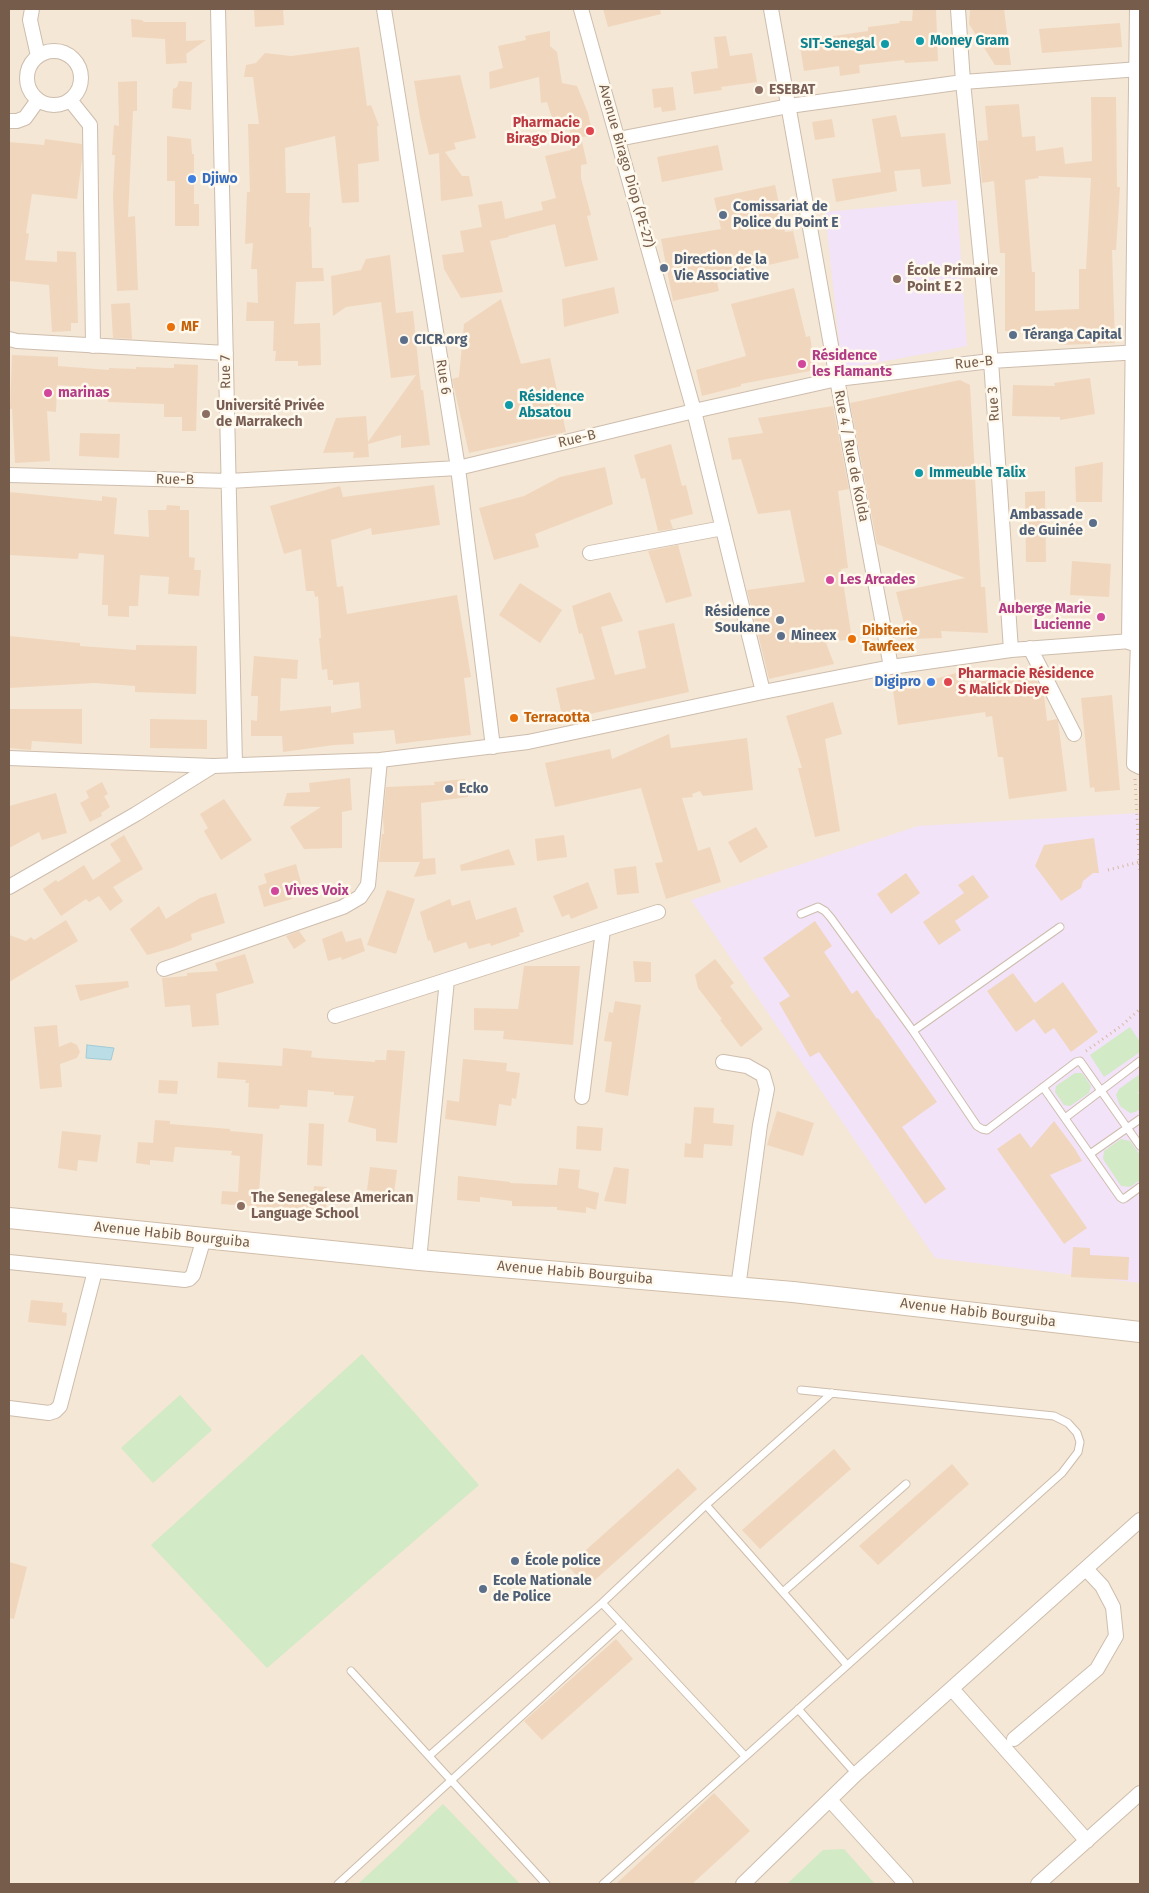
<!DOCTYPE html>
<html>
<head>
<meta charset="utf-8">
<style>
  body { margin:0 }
  #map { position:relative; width:1149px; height:1893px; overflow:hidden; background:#fcf5e6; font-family:"Fira Sans",sans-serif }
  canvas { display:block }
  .frame { position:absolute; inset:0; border:10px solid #765d4b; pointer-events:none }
</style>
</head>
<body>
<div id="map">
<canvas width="1149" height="1893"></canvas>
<div class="frame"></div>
</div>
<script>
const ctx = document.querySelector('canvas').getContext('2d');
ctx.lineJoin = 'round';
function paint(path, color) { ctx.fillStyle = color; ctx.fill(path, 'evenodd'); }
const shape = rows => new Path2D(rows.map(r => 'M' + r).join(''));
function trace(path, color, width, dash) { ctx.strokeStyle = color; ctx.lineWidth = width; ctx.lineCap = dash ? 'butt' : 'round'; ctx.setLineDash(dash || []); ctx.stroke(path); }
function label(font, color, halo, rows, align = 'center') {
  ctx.font = font + ' "Fira Sans",sans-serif'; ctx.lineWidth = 5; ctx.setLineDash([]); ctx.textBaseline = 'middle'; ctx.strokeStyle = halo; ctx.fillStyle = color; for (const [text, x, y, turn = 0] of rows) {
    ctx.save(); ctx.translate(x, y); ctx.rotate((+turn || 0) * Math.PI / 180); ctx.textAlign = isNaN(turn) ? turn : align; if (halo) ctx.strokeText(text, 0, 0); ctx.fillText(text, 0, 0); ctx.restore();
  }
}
paint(shape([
  [9,9,1140,9,1140,1884,9,1884]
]), '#f4e7d5');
paint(shape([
  [957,200,967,346,842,369,825,212],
  [1140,813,1140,1283,935,1258,691,900,918,826]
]), '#f2e3f9');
paint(shape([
  [1130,1027,1140,1042,1140,1052,1104,1077,1090,1055],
  [1075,1073,1082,1073,1091,1086,1089,1093,1070,1106,1064,1105,1055,1092,1056,1086],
  [1140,1074,1140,1091,1137,1093,1140,1094,1140,1109,1135,1112,1130,1113,1120,1106,1116,1095,1119,1089],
  [1121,1139,1130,1141,1140,1155,1140,1180,1130,1187,1121,1186,1103,1159,1104,1151],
  [362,1354,479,1485,267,1668,151,1545],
  [180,1395,212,1430,153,1483,121,1448],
  [443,1804,520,1884,358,1884,396,1849],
  [844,1849,875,1884,787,1884,823,1850]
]), '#d2eac5');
const water = shape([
  [87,1045,114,1048,111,1060,86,1058,87,1045]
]);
paint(water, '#bbdde6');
trace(water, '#a1ccd7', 1);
paint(shape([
  [254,9,283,9,284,25,255,27],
  [603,9,660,9,661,14,608,27],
  [913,9,936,9,938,61,905,63,904,60,859,65,860,73,840,76,839,66,804,71,799,41,868,31,868,27,900,23,899,21,912,21],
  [983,9,1004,9,1011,65,995,65,969,24,970,10],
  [131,19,142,20,144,22,186,22,186,41,206,40,186,54,187,63,166,64,165,39,132,37],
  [1120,23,1122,47,1042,53,1039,29],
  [550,31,550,46,557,52,562,83,577,86,588,113,593,136,581,137,587,164,581,165,581,178,591,215,587,216,598,260,565,267,555,224,508,236,509,237,490,241,503,292,461,298,444,269,442,255,464,252,460,231,482,227,478,205,502,201,505,219,543,210,541,202,556,198,545,156,571,150,570,127,555,127,547,102,541,103,539,77,490,89,489,72,503,68,498,46,526,40,525,36],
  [726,36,730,56,752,53,757,82,721,87,722,90,694,94,691,72,718,68,714,37],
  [359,47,367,106,371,105,379,126,377,126,379,161,358,164,359,202,342,203,335,136,285,148,286,193,310,193,309,227,311,227,312,268,323,268,324,281,296,282,294,324,320,323,321,365,298,366,298,361,275,361,276,351,273,351,274,321,246,321,247,302,258,303,257,269,251,269,253,243,245,244,247,192,250,192,248,124,259,124,253,77,244,77,246,65,256,63,265,53,291,56],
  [460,75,476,138,454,143,456,149,445,152,462,176,469,176,473,196,441,201,439,153,429,155,420,117,414,81],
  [137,81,137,111,133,111,128,217,135,216,138,290,117,291,113,197,115,155,112,155,114,125,119,126,118,82],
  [179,81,192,82,191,110,172,108,173,89,177,87],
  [673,87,676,110,662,112,661,107,654,108,652,89],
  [1091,97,1116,97,1117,187,1120,187,1116,250,1112,250,1115,343,1060,345,1059,331,1005,331,1005,253,1000,253,994,181,982,183,978,141,988,140,985,106,1019,104,1022,137,1035,136,1036,151,1063,147,1065,164,1092,161],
  [1038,176,1091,178,1086,269,1079,269,1079,309,1035,311,1035,272,1032,272,1025,180,1039,178],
  [896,115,901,137,945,133,951,184,922,187,920,169,894,171,897,191,836,202,832,179,881,172,872,119],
  [832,119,835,137,815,140,812,122],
  [167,136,191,139,192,154,194,154,194,204,199,204,199,226,175,226,175,181,167,181],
  [45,139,82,144,82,158,77,199,32,194,26,233,29,234,25,260,57,262,57,251,76,252,78,323,71,323,71,331,52,332,49,285,9,281,9,142,44,145],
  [718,145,723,170,662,182,657,157],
  [775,185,785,232,793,231,799,258,716,277,719,291,673,301,661,239,721,229,714,198],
  [390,255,396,313,413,311,421,390,423,390,430,445,401,448,401,435,368,444,369,457,353,458,354,452,323,453,336,418,366,416,368,442,416,375,391,378,381,302,346,307,333,316,331,276,361,270,366,259],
  [614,287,619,313,564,327,562,299],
  [794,288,806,337,810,336,815,370,741,384,741,386,702,396,696,370,746,356,731,304],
  [501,299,521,364,550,358,566,432,469,453,452,379,459,377,464,324],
  [130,303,132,339,113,338,111,304],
  [12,355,58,357,58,366,109,370,109,368,136,369,136,367,174,368,174,364,198,365,196,431,182,431,182,417,164,417,164,404,108,402,109,389,57,385,56,412,47,411,50,461,15,463,12,409,10,409],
  [1090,378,1095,414,1060,420,1060,417,1012,416,1013,385,1055,386,1054,383],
  [960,380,970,385,981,587,985,587,988,633,941,631,942,638,908,639,896,592,965,578,877,544,850,403],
  [833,406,849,489,838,491,848,568,841,569,852,639,826,643,834,664,769,679,747,590,805,582,790,510,758,514,741,459,732,460,728,438,763,433,758,418],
  [80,433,120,434,119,458,79,456],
  [671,444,682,486,686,485,693,514,670,520,673,529,658,531,645,478,641,479,634,455],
  [1103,462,1102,502,1076,502,1075,467],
  [605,467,613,504,535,534,539,547,494,560,479,508,524,496,560,477],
  [434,485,440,525,372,535,371,528,331,540,337,587,343,586,347,614,457,595,471,677,464,678,471,735,396,744,394,730,353,733,354,744,334,745,283,752,282,736,251,736,251,720,257,721,258,696,251,696,254,656,298,660,297,679,281,678,280,711,331,706,331,713,361,708,359,682,333,685,333,680,328,680,327,669,322,670,319,638,321,638,318,596,315,597,314,591,306,591,301,549,284,554,270,506,340,486,343,497],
  [1045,491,1046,562,1026,562,1025,492],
  [9,492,102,501,102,496,117,498,114,534,149,537,148,510,166,510,167,505,180,506,180,510,189,510,189,557,195,558,194,570,201,570,199,596,168,594,169,577,140,575,138,606,129,606,129,617,108,616,108,605,102,605,104,555,79,553,78,559,9,555],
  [678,545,692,596,666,603,648,551],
  [1072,561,1111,564,1109,597,1070,595],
  [520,583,562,610,540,643,499,615],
  [610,592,623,621,601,627,615,675,646,668,638,631,674,623,689,692,563,720,556,688,595,679,582,633,579,634,572,606],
  [9,636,69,642,80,643,80,646,136,650,136,645,197,646,196,694,135,692,135,686,94,683,9,688],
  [956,673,959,684,1034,675,1044,695,1047,721,1057,719,1058,721,1067,791,1009,799,1003,757,998,757,992,716,986,717,985,712,898,725,893,691],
  [1112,695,1120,790,1095,792,1094,787,1090,788,1081,698],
  [833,702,842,734,825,739,840,831,815,837,798,768,802,768,786,716],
  [9,709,82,709,82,744,32,741,31,750,9,748],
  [150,719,207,720,207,749,150,748],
  [669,734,671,748,747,738,753,790,703,796,700,791,692,794,693,797,682,798,698,851,710,847,721,882,666,899,655,863,663,862,641,788,555,807,545,763,610,749,612,759],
  [350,778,352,810,342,812,342,848,304,849,290,827,321,807,283,806,287,793,310,792,309,783],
  [465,779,468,797,421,803,423,859,435,858,436,874,414,877,420,862,379,862,382,834,384,834,383,817,386,787,435,785,434,782],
  [102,782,108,794,104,796,110,807,101,813,102,816,90,822,80,803,89,798,86,791],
  [56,793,67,833,42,840,39,832,9,848,9,806],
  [224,799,252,840,221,860,204,831,208,828,200,814],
  [756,827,768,847,740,863,728,842],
  [124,835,143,869,113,887,123,901,110,911,99,896,89,902,86,899,61,916,43,889,56,880,58,882,84,865,93,880,121,861,110,844],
  [564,835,567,857,537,861,535,839],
  [1094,838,1099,873,1093,873,1083,881,1081,888,1061,901,1035,866,1044,845],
  [509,849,515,865,461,871,460,865],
  [296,864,303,890,291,894,292,899,264,907,258,886,267,883,264,874],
  [636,866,639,893,617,895,614,869],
  [906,873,920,893,891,914,877,894],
  [973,875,989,897,955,921,961,930,939,945,923,922,964,893,958,885],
  [588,882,598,908,571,919,569,914,562,917,553,896],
  [387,890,415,899,396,954,367,945],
  [216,893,225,923,191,934,192,940,172,948,147,955,130,929,159,906,166,919,200,898],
  [450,899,452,906,470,900,476,920,516,907,524,932,519,933,520,936,491,946,490,943,469,949,466,942,434,953,430,940,428,941,420,912],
  [66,920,78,941,9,982,9,935,26,941,31,937,34,940],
  [815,921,832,946,824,952,852,994,857,990,877,1019,878,1018,937,1102,902,1127,946,1189,925,1204,819,1052,810,1057,779,1003,790,996,763,958],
  [299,931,306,941,294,949,286,936],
  [342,931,346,942,361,938,365,951,342,960,341,957,328,961,322,939],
  [245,954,254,983,216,994,219,1025,192,1027,190,1005,165,1007,162,978,187,976,187,973,218,971,215,963],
  [715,959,734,983,730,986,763,1029,741,1047,720,1020,722,1019,698,988,695,975],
  [633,961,651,962,651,982,635,982],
  [524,966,580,966,573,1045,503,1039,504,1031,474,1030,474,1008,518,1009],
  [1013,973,1035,1003,1063,982,1098,1032,1071,1052,1054,1028,1045,1034,1034,1019,1016,1032,987,991],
  [128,981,129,987,80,1001,75,985],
  [615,1001,641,1005,628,1096,605,1092,612,1042,604,1041,609,1012,613,1013],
  [57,1025,59,1047,71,1042,77,1045,80,1052,77,1058,60,1064,62,1087,40,1089,34,1027],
  [283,1048,312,1051,311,1057,318,1058,375,1062,375,1060,386,1060,387,1050,405,1051,397,1143,376,1141,376,1129,348,1122,354,1096,334,1095,334,1092,308,1090,307,1107,280,1105,279,1109,248,1107,249,1083,245,1083,246,1080,217,1078,218,1062,282,1066],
  [463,1059,507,1063,506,1071,520,1073,516,1099,512,1098,511,1106,499,1104,496,1126,445,1119,447,1100,459,1102],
  [159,1080,178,1081,177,1094,158,1093],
  [694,1107,714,1108,713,1123,734,1125,732,1146,704,1144,703,1158,684,1157,685,1143,691,1144],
  [777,1111,814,1123,803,1156,767,1145],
  [155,1120,170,1121,170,1124,230,1129,230,1131,263,1134,259,1193,313,1196,314,1186,327,1187,326,1211,221,1204,222,1191,238,1192,240,1156,231,1155,232,1151,175,1147,173,1162,150,1160,150,1165,136,1163,138,1142,153,1143],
  [1054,1121,1075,1149,1082,1161,1050,1175,1087,1228,1064,1244,997,1149,1020,1133,1031,1148],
  [309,1123,324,1124,322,1166,307,1165],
  [577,1126,603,1128,601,1151,576,1149],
  [62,1131,101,1135,97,1162,78,1160,77,1171,58,1168],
  [370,1167,397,1170,394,1194,367,1190],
  [614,1167,629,1169,626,1204,604,1201],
  [559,1168,580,1170,578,1188,599,1193,596,1210,586,1207,586,1213,557,1210,557,1207,512,1206,512,1201,480,1197,480,1202,457,1200,458,1176,510,1182,510,1183,557,1185],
  [1073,1247,1090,1248,1090,1255,1129,1257,1128,1280,1071,1277],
  [31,1300,63,1303,62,1312,67,1313,66,1326,28,1322],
  [834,1449,851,1469,760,1549,742,1530],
  [952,1464,969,1484,878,1565,859,1546],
  [678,1468,697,1489,587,1587,568,1566],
  [9,1562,27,1567,14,1619,9,1618],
  [616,1639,633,1659,542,1740,524,1721],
  [714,1793,750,1831,692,1884,616,1884]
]), '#f1d6be');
const service = shape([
  [801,914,818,907,825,911,831,918,913,1031,977,1126,982,1129,987,1130,1076,1062,1080,1061,1140,1146],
  [913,1031,1060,927],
  [1043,1087,1120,1197,1123,1199,1125,1198,1140,1187],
  [1065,1118,1140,1061],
  [1090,1154,1140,1119],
  [706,1505,847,1665],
  [783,1592,906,1484],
  [602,1603,745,1756],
  [351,1671,546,1884],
  [798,1709,856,1774],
  [429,1756,602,1603,706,1505,832,1393],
  [338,1884,622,1624],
  [603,1884,1062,1473,1078,1452,1080,1442,1077,1433,1068,1423,1054,1416,801,1390]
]);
const minor = shape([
  [32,9,30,20,38,56],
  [218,9,235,765],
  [384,9,458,468,493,747],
  [581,9,694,411,763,692],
  [771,9,837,379,891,667],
  [958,9,963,82,991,361,1011,650],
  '27 78a27 27 0 1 1 54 0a27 27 0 1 1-54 0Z',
  [70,100,90,125,93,346],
  [9,121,17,121,25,118,38,100],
  [618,139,789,106,963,82,1140,69],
  [9,339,17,341,226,353],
  [9,475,229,481,458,468,694,411,837,379,991,361,1140,352],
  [590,553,723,528],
  [1138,641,1134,764,1140,767],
  [1030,648,1074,734],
  [9,758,213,766,380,760,528,742,763,692,891,667,1011,650,1131,641,1140,641],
  [9,887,136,814,213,766],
  [164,969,343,907,360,897,368,885,380,760],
  [335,1016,658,912],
  [723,1062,747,1066,763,1075,767,1089,760,1125,738,1288],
  [582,1097,603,930],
  [419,1260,447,980],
  [9,1262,185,1280,189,1279,193,1275,204,1238],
  [9,1408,49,1413,55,1411,60,1406,95,1271],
  [952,1689,1087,1841],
  [1014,1739,1097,1669,1116,1636,1113,1607,1102,1586,1086,1569],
  [830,1800,906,1884],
  [743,1884,856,1774,1140,1520],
  [1038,1884,1140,1793]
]);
const tertiary = shape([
  [1131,641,1139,9]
]);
const secondary = shape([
  [9,1218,419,1260,793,1292,1140,1332]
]);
trace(service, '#cebdad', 9);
trace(minor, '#cebdad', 16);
trace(tertiary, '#cebdad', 20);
trace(secondary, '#d1beaa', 22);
trace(shape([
  [1135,779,1140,874],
  [1108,870,1139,862],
  [1086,1051,1121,1026,1140,1009]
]), '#d6b9a1', 3, [1, 4]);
trace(service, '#fff', 7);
trace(minor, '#fff', 14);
trace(tertiary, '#fff', 18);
trace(secondary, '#fff', 20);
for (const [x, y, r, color] of [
  [920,41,5,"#0f9aa8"],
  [885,44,5,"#0f9aa8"],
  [759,90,5,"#8d6e63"],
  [590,131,5,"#e0444e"],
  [192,179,5,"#3f7fe0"],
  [723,215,5,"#5c6f8a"],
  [664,268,5,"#5c6f8a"],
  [897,279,5,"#8d6e63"],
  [171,327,5,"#e8710a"],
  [1013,335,5,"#5c6f8a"],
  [404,340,5,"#5c6f8a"],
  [802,364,5,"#d1479c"],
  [48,393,5,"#d1479c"],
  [509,405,5,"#0f9aa8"],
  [206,414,5,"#8d6e63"],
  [919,473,5,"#0f9aa8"],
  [1093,523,5,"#5c6f8a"],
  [830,580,5,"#d1479c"],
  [1101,617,5,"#d1479c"],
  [780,620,5,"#5c6f8a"],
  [781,636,5,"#5c6f8a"],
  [852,639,5,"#e8710a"],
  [931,682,5,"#3f7fe0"],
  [948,682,5,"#e0444e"],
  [514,718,5,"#e8710a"],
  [449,789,5,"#5c6f8a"],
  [275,891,5,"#d1479c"],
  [241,1206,5,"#8d6e63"],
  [515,1561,5,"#5c6f8a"],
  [483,1589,5,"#5c6f8a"]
]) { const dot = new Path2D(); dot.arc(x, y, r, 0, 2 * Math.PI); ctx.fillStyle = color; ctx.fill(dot); trace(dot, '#fff9ed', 2); }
label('bold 14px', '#0d838f', '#fff9ed', [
  ["Money Gram",930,41],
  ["SIT-Senegal",875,44,"right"],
  ["Résidence",519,397],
  ["Absatou",519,413],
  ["Immeuble Talix",929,473]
], 'left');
label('bold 14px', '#785e54', '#fff9ed', [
  ["ESEBAT",769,90],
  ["École Primaire",907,271],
  ["Point E 2",907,287],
  ["Université Privée",216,406],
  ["de Marrakech",216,422],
  ["The Senegalese American",251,1198],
  ["Language School",251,1214]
], 'left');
label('bold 14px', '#be3a42', '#fff9ed', [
  ["Pharmacie",580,123],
  ["Birago Diop",580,139],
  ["Pharmacie Résidence",958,674,"left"],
  ["S Malick Dieye",958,690,"left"]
], 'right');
label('14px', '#765d4b', '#fff9ed', [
  ["Avenue Birago Diop (PE-27)",626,166,74],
  ["Rue-B",974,363,-6],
  ["Rue 7",226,372,-91],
  ["Rue 6",443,377,81],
  ["Rue 3",994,404,-94],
  ["Rue-B",577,439,-13],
  ["Rue 4 / Rue de Kolda",851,456,79],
  ["Rue-B",175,480,1],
  ["Avenue Habib Bourguiba",172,1235,6],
  ["Avenue Habib Bourguiba",575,1273,5],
  ["Avenue Habib Bourguiba",978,1313,7]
]);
label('bold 14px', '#366cbe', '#fff9ed', [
  ["Djiwo",202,179],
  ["Digipro",921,682,"right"]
], 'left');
label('bold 14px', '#4e5e75', '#fff9ed', [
  ["Comissariat de",733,207],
  ["Police du Point E",733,223],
  ["Direction de la",674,260],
  ["Vie Associative",674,276],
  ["Téranga Capital",1023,335],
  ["CICR.org",414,340],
  ["Ambassade",1083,515,"right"],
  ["de Guinée",1083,531,"right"],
  ["Résidence",770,612,"right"],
  ["Soukane",770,628,"right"],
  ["Mineex",791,636],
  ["Ecko",459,789],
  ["École police",525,1561],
  ["Ecole Nationale",493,1581],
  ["de Police",493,1597]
], 'left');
label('bold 14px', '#c56008', '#fff9ed', [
  ["MF",181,327],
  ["Dibiterie",862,631],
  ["Tawfeex",862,647],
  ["Terracotta",524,718]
], 'left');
label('bold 14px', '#b23c85', '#fff9ed', [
  ["Résidence",812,356],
  ["les Flamants",812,372],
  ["marinas",58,393],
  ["Les Arcades",840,580],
  ["Auberge Marie",1091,609,"right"],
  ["Lucienne",1091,625,"right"],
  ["Vives Voix",285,891]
], 'left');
</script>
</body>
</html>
